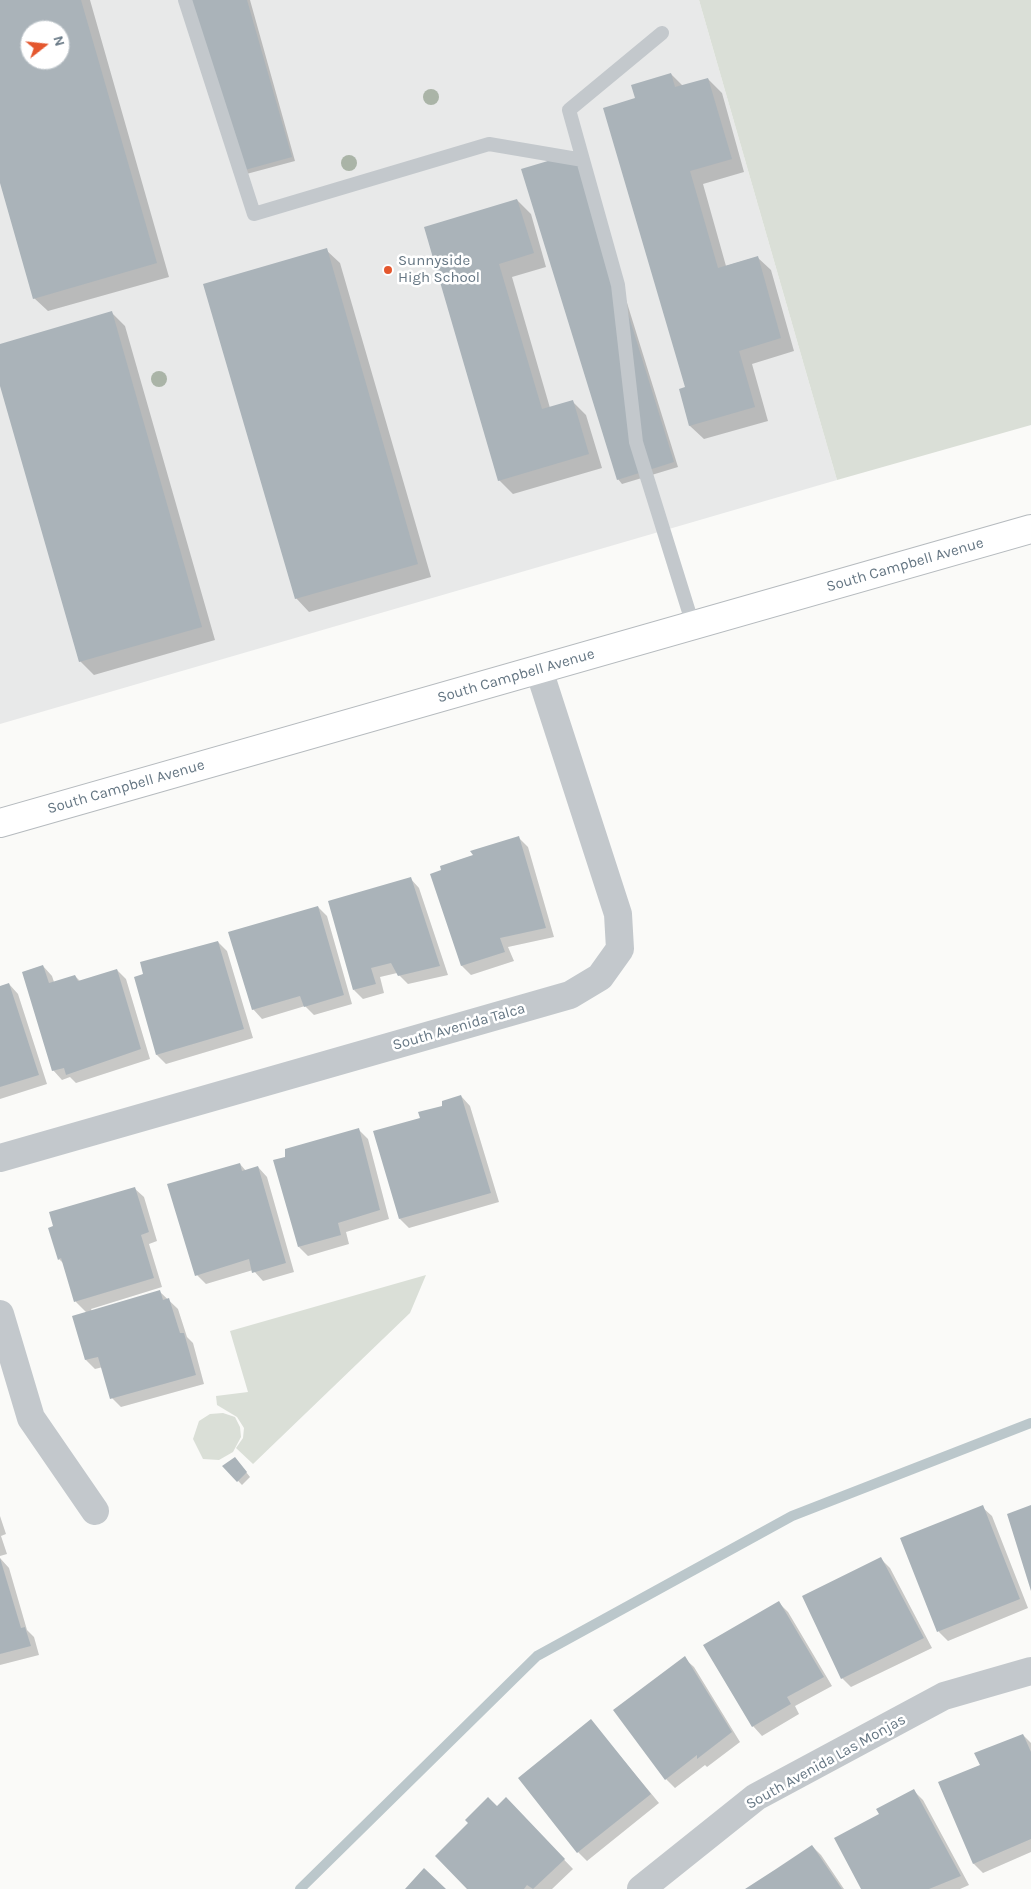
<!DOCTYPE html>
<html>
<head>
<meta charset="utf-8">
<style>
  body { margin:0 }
  #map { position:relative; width:1031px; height:1889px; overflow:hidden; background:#fafaf8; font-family:Karla,sans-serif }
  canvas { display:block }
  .north { position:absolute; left:20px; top:20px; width:50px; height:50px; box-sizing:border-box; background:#fff; border:1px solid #c1c8cd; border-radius:50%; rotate:74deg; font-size:14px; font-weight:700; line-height:20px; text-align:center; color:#657683 }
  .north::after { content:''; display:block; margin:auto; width:18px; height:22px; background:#e4572e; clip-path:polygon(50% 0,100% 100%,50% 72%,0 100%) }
</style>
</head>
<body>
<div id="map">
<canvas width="1031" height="1889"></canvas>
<div class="north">N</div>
</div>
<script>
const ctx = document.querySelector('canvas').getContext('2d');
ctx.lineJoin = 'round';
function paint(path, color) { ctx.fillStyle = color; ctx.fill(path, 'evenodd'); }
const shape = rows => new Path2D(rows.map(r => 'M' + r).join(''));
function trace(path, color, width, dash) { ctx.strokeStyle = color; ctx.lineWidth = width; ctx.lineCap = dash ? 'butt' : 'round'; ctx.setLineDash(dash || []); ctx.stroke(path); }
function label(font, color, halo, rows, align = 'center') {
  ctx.font = font + ' Karla,sans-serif'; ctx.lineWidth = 5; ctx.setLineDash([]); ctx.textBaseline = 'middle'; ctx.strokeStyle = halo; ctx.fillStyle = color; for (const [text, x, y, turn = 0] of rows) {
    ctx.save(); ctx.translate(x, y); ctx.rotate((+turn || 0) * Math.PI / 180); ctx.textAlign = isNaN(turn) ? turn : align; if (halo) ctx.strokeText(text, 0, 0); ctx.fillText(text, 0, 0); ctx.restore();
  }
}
paint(shape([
  [0,0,699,0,837,480,0,724],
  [30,30,60,30,60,60,30,60]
]), '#e8e9e9');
paint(shape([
  [699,0,1031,0,1031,425,837,480],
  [426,1275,410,1313,253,1464,236,1448,243,1438,244,1428,237,1417,217,1405,216,1396,248,1392,230,1331],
  [223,1413,235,1417,240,1427,241,1437,233,1452,219,1460,203,1459,193,1439,199,1421,210,1414]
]), '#dadfd7');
paint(shape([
  [0,0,90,0,169,277,48,311,34,298,0,178],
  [30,30,60,30,60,60,30,60],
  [187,0,250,0,295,161,239,176],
  [671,74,683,86,708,79,722,93,744,172,703,184,726,266,757,257,771,270,794,351,752,364,768,421,704,439,690,426,686,388,636,99],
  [582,158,678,467,622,484,618,479],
  [517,200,531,214,546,267,512,277,550,408,572,401,586,415,602,468,513,494,499,480,425,228],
  [326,250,340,263,431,577,309,612,296,598],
  [112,313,125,326,215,640,94,675,80,661,0,382,0,345],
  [519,838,528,847,554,937,508,947,514,961,471,975,462,966,432,875],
  [410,878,419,888,448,975,408,984,397,973,380,977,384,993,363,999,354,990],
  [318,907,327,916,352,1004,314,1015,305,1006,262,1019,253,1009],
  [218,942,227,951,253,1038,166,1064,157,1055,135,978],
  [43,966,52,976,54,982,75,976,80,981,117,970,126,979,150,1059,76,1083,70,1077,62,1080,53,1070],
  [9,984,18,994,47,1084,0,1099,0,987],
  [461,1096,470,1106,499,1202,409,1228,400,1219,422,1119],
  [359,1130,368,1139,389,1219,346,1232,349,1244,308,1256,299,1247],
  [240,1164,246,1171,258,1167,267,1177,294,1272,263,1281,253,1270,206,1284,197,1275],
  [134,1188,144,1197,157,1241,149,1244,162,1287,91,1309,92,1311,159,1291,178,1309,187,1337,193,1343,204,1384,121,1407,112,1398,103,1367,95,1369,86,1360,73,1317,87,1313,76,1302,65,1265,59,1259],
  [239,1463,250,1477,242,1485,224,1466],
  [982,1507,992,1516,1028,1608,948,1641,939,1632,901,1539],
  [0,1516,6,1534,1,1536,7,1554,0,1556],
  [0,1558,9,1568,27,1630,34,1637,39,1655,0,1665],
  [881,1559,890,1568,932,1648,851,1687,842,1678],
  [779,1603,788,1612,832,1686,795,1706,799,1714,762,1736,753,1726],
  [684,1658,694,1667,740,1742,707,1767,705,1765,675,1788,666,1779],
  [591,1721,659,1803,587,1861,578,1852],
  [1023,1735,1031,1743,1031,1852,983,1873,974,1864,939,1783,981,1765],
  [914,1791,923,1800,969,1885,960,1889,862,1889,881,1814],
  [506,1799,573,1869,552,1889,469,1889,497,1807],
  [812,1846,821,1855,844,1889,747,1889]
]), '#0003');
trace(shape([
  [300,1889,537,1656,792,1516,1031,1423]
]), '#bbc7cb', 10);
paint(shape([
  [0,0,81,0,157,263,33,299,0,183],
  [30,30,60,30,60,60,30,60],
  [185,0,247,0,292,157,234,173],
  [671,73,675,87,708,78,732,159,690,171,718,268,758,256,781,338,739,351,755,407,689,426,679,389,685,387,603,108,635,98,631,85],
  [578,152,674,462,617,480,521,169],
  [517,199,534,253,499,264,542,409,573,400,589,454,498,481,424,227],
  [327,248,418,564,295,599,203,284],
  [112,311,202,627,79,662,0,386,0,344],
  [519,836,546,928,500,938,505,952,461,966,430,874,441,870,440,866,473,855,470,851],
  [411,877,440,966,398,976,391,963,371,968,376,984,353,990,328,901],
  [318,906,344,995,304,1007,300,996,252,1010,228,932],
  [218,941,244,1029,156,1055,134,977,143,974,140,962],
  [43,965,49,983,75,975,78,981,117,969,141,1049,66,1075,64,1068,52,1071,22,972],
  [9,983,39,1075,0,1087,0,986],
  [461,1095,491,1193,399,1219,373,1131,420,1118,418,1112,442,1106,442,1101],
  [359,1128,380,1210,338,1223,341,1235,298,1247,273,1160,285,1157,285,1149],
  [240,1163,242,1171,258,1166,286,1263,252,1273,249,1259,195,1276,167,1184],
  [135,1187,149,1232,141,1235,154,1278,74,1302,61,1258,58,1260,48,1228,53,1226,49,1212],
  [160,1290,163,1300,169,1298,180,1333,184,1333,196,1375,110,1399,98,1357,85,1360,72,1316],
  [235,1457,247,1472,237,1482,222,1466],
  [983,1505,1020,1599,937,1632,900,1538],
  [1031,1505,1031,1591,1007,1514],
  [881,1557,924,1638,841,1679,802,1596],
  [0,1558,21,1628,25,1627,31,1646,0,1654],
  [779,1601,824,1677,787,1697,791,1704,752,1727,703,1645],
  [685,1656,732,1732,697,1759,697,1755,665,1780,613,1710],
  [591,1719,651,1794,577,1853,518,1778],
  [1023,1734,1031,1752,1031,1839,973,1864,938,1782,980,1765,974,1753],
  [914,1789,961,1876,929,1889,861,1889,834,1838,879,1814,876,1809],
  [488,1797,497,1806,506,1797,565,1859,533,1889,527,1885,524,1889,467,1889,435,1856,468,1823,465,1820],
  [812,1845,842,1889,745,1889,776,1869],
  [424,1868,446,1889,405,1889]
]), '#aab3b9');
const primary = shape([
  [0,823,1031,529]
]);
trace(primary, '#b5babe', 30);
trace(shape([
  [185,0,254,214,489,144,583,160],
  [662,33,569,110,618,285,636,442,693,625]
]), '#c3c8cc', 14);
trace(shape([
  [0,1158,570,995,600,977,620,949,618,914,539,670],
  [0,1314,31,1418,95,1511],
  [641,1889,756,1797,944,1696,1031,1671]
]), '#c3c8cc', 28);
trace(primary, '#fff', 28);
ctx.fillStyle = '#aab4a7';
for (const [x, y] of [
  [431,97],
  [349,163],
  [159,379]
]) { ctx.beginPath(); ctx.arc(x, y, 8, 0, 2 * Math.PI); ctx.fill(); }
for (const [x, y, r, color] of [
  [388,270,5,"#e4572e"]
]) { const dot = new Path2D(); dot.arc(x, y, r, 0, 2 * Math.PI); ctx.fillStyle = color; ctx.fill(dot); trace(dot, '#fff', 2); }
label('15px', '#657683', '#fff', [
  ["Sunnyside",398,261],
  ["High School",398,278]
], 'left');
label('15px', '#657683', '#fff', [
  ["South Campbell Avenue",905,565,-16],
  ["South Campbell Avenue",516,676,-16],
  ["South Campbell Avenue",126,787,-16],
  ["South Avenida Talca",459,1027,-16],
  ["South Avenida Las Monjas",826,1762,-29]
]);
</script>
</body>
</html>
